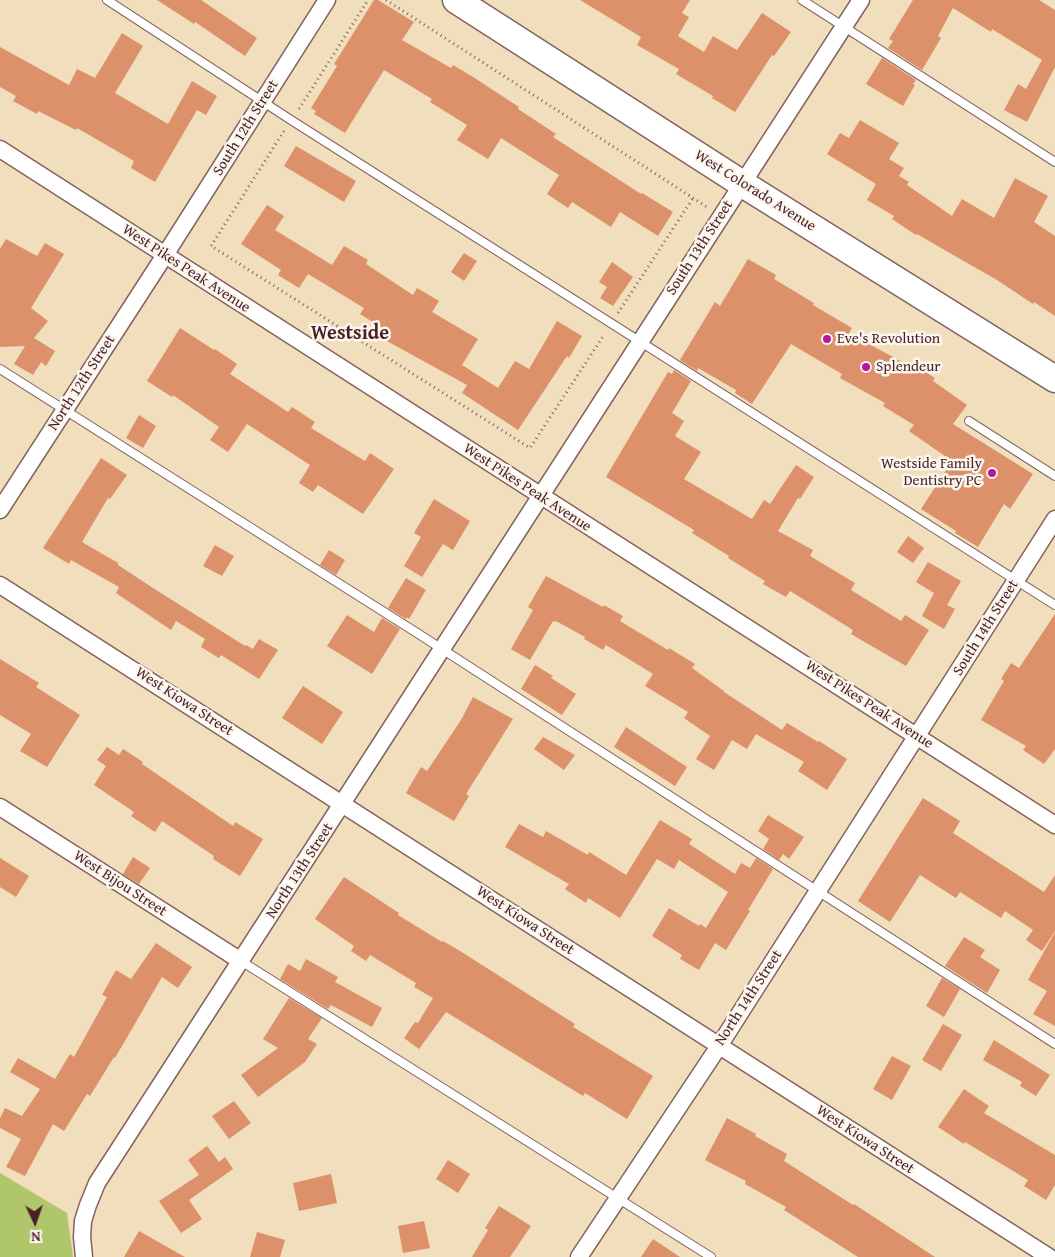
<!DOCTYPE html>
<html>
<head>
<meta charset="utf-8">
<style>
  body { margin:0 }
  #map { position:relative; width:1055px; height:1257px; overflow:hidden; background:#f0debc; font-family:"Gentium Book Plus",serif }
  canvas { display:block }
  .north { position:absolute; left:10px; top:1197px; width:50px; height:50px; -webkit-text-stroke:4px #fbf7ec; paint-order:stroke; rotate:177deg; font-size:14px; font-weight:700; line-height:20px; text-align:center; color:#4a1f2b }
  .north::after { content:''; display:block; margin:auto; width:18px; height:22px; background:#4a1f2b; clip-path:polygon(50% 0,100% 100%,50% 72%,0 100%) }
</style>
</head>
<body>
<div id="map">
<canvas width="1055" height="1257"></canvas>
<div class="north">N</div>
</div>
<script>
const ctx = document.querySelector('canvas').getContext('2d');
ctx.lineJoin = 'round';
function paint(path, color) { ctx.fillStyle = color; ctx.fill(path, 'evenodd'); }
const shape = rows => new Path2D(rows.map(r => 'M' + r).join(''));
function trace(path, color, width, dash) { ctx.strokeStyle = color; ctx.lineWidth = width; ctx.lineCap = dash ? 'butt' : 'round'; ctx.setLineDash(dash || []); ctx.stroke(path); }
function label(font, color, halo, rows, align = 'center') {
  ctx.font = font + ' "Gentium Book Plus",serif'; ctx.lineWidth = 5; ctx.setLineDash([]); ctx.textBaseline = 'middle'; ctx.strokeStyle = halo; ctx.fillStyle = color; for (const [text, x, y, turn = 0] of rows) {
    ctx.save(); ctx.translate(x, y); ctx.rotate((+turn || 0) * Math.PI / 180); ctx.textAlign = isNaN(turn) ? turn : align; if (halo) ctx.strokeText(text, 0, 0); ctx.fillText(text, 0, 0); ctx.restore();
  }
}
paint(shape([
  [0,1173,67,1213,73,1257,0,1257]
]), '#afc66b');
paint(shape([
  [157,0,201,0,257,38,245,56,195,22,194,24],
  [374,0,378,0,414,22,402,40,451,68,453,65,473,77,519,107,518,109,556,134,553,137,641,194,642,193,673,212,658,236,620,212,611,227,572,202,568,208,547,194,559,175,501,138,488,159,457,140,467,125,430,102,432,99,384,70,345,133,314,114,316,111,311,108,337,66,334,64],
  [580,0,690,0,682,13,689,17,678,36,704,52,713,36,737,50,762,13,791,32,774,56,772,55,735,112,712,98,713,96,676,74,679,69,637,45,641,37],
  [913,0,1039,0,1055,10,1055,67,1027,122,1004,110,1018,84,1026,89,1042,60,992,29,991,32,953,8,938,36,941,38,922,70,888,48,893,41,889,39],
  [122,33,143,46,115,93,168,124,192,81,217,96,206,115,197,110,155,182,131,168,134,161,77,128,76,130,38,111,37,114,13,101,16,96,0,87,0,47,69,85,77,69,95,78],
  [882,58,916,80,913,84,915,85,903,106,866,84],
  [860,120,899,143,889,159,904,168,899,176,909,182,907,185,952,216,962,199,994,218,1015,178,1048,196,1034,222,1055,236,1055,316,1034,302,1033,304,997,280,955,256,917,234,916,235,892,219,894,216,867,200,876,184,827,154,840,133,849,138],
  [296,146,356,181,344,202,284,166],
  [267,205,284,216,275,230,332,265,344,246,368,260,366,264,413,295,417,288,439,301,432,312,478,339,462,365,498,388,515,361,529,369,557,321,582,336,569,358,567,356,518,430,462,393,467,385,385,340,390,333,360,314,364,308,308,274,299,288,278,275,281,270,241,244],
  [6,239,37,256,45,243,64,254,31,308,48,321,34,338,55,351,46,366,41,362,33,375,14,364,25,346,0,347,0,249],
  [464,253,477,261,464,281,451,272],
  [748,259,776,275,774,279,814,303,813,305,852,328,849,333,913,368,914,365,935,378,933,381,967,405,953,424,1033,474,1010,509,1004,504,978,547,955,533,956,531,921,509,952,461,909,431,914,425,883,406,885,403,840,378,842,374,791,344,752,404,735,393,736,390,698,368,697,371,680,360,715,302,720,306],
  [612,262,633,277,613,306,600,298,607,287,599,282],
  [180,328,214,350,215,349,237,364,230,374,288,412,292,407,315,422,311,428,365,461,370,453,394,469,363,514,318,485,313,492,299,483,310,465,247,424,228,452,210,440,219,427,173,395,172,397,147,381],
  [674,370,691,381,672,413,684,421,675,436,701,452,684,479,752,519,764,500,770,504,796,465,814,477,800,499,798,498,778,531,813,550,810,556,855,583,851,590,901,621,905,615,929,630,906,666,851,634,853,630,790,591,786,597,763,584,765,581,728,558,729,556,692,533,694,530,606,477,668,372,672,374],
  [139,415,156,426,143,448,126,438],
  [101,458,127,475,110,499,108,498,82,542,118,563,118,565,153,588,245,646,246,645,253,649,259,639,278,650,259,679,221,655,219,658,201,647,205,639,176,621,171,630,116,593,119,587,71,560,69,564,43,548],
  [434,499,470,521,453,550,443,544,422,577,404,566,421,537,414,533],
  [908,536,924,548,913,563,897,552],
  [215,545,234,556,222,576,203,566],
  [329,550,345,560,336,575,320,565],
  [928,562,961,581,947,605,955,609,944,629,922,616,934,593,916,582],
  [546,576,603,607,604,605,623,616,620,621,668,650,669,648,695,664,692,668,724,691,724,692,782,730,787,723,818,742,819,741,847,759,827,790,798,771,804,762,756,734,747,749,732,740,714,770,696,759,710,736,684,718,688,712,645,686,653,674,606,645,603,650,584,639,585,637,556,621,555,622,553,621,530,660,511,649,533,610,528,607],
  [406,578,426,590,409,619,407,617,406,619,388,608],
  [1055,614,1055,749,1044,764,1023,750,1026,746,981,720,1004,681,1001,679,1011,663,1019,668],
  [347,615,374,632,382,618,400,629,372,674,327,646],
  [0,659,39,683,36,687,80,715,47,767,20,751,31,734,0,715],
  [535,665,553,676,551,678,576,694,562,715,521,689],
  [303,686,343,712,322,744,282,718],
  [473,697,513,719,466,794,469,796,454,821,406,793,421,767,427,771,461,720],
  [626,727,687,767,675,786,614,747],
  [543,737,575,755,564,770,534,749],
  [107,747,119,755,123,749,143,762,142,764,233,826,235,822,263,839,240,876,213,859,214,856,162,821,155,832,131,816,134,812,94,785,106,766,97,760],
  [923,798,960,821,953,833,1044,892,1055,875,1055,931,1042,951,1026,940,1033,930,1005,911,1001,918,960,892,956,898,920,875,890,922,858,901],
  [768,815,804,837,789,859,783,854,779,860,763,849,769,839,758,831],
  [660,820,692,839,689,844,735,874,741,863,750,868,756,858,773,869,748,910,750,911,726,950,715,943,699,970,680,959,682,955,652,936,669,908,699,926,700,924,706,928,728,892,679,860,674,869,657,859,620,918,588,898,586,903,565,889,569,884,505,847,519,824,543,837,546,831,588,855,589,852,626,875],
  [133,857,150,868,139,884,123,874],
  [0,858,29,876,16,897,0,887],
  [344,877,399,913,398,915,442,942,443,941,460,951,575,1024,573,1027,653,1076,627,1119,585,1093,583,1096,446,1012,419,1049,404,1038,415,1022,418,1023,433,998,414,987,416,983,370,955,366,961,351,951,354,946,315,919],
  [1055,932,1055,1026,1033,1014,1047,991,1028,980],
  [964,937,985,950,980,957,1000,970,987,993,945,966],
  [156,943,192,967,178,988,162,977,115,1058,114,1057,90,1096,87,1094,64,1131,53,1124,25,1176,6,1167,21,1139,0,1128,0,1118,5,1108,22,1116,40,1089,10,1072,18,1058,55,1079,70,1054,74,1057,107,997,102,995,116,970,131,979],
  [306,959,338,977,335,982,382,1008,372,1027,331,1005,328,1009,280,979,288,964,300,971],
  [942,978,960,989,944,1017,926,1006],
  [289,998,322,1018,308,1039,317,1044,305,1062,258,1097,241,1075,278,1048,263,1039],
  [943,1024,962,1035,941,1071,922,1060],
  [994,1040,1050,1075,1036,1096,1020,1086,1022,1082,983,1060],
  [892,1056,911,1066,892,1100,873,1089],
  [964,1089,989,1106,984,1113,1055,1155,1055,1185,1046,1200,1024,1186,1028,1180,965,1142,964,1144,938,1127],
  [234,1101,251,1123,229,1139,212,1116],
  [727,1118,756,1134,755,1136,787,1154,784,1161,853,1205,854,1204,935,1257,858,1257,784,1210,786,1207,745,1184,746,1181,705,1160],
  [207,1146,219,1162,225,1157,233,1169,189,1200,202,1219,181,1233,159,1201,199,1175,188,1160],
  [448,1160,470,1174,458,1193,436,1179],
  [331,1174,337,1203,299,1211,293,1183],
  [499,1206,531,1226,510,1257,472,1257,488,1230,485,1228],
  [424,1221,430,1248,403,1253,398,1226],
  [139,1231,185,1257,124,1257],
  [257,1232,285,1240,280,1257,250,1257],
  [653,1239,680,1257,641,1257]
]), '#dc916a');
const lane = shape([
  [107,0,291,120,1055,605],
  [802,0,1055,162],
  [0,369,414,631,1055,1044],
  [969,421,1055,476],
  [241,961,711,1257]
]);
const street = shape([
  [0,149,1055,825],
  [0,510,165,255,327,0],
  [0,585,1049,1257],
  [0,807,241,961],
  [84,1257,82,1237,83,1221,88,1205,97,1183,861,0],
  [579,1257,719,1046,1055,519]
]);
const primary = shape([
  [456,0,741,183,1055,379]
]);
trace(lane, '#84625e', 10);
trace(street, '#84625e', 19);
trace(primary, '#84625e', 29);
trace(shape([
  [386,0,707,207],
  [299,109,368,0],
  [284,131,211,246,530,448,604,335],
  [618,313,693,198]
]), '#84625e', 3, [1, 4]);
trace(lane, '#fff', 8);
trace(street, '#fff', 16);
trace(primary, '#fff', 26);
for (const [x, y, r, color] of [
  [827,339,5,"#b5179e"],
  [866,367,5,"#b5179e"],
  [992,473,5,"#b5179e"]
]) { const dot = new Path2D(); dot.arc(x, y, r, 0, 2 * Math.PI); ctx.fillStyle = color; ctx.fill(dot); trace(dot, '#fbf7ec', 2); }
label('15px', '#4a1f2b', '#fbf7ec', [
  ["South 12th Street",246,128,-58],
  ["West Colorado Avenue",755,191,32],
  ["South 13th Street",700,248,-57],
  ["West Pikes Peak Avenue",186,269,33],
  ["North 12th Street",82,383,-57],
  ["West Pikes Peak Avenue",527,488,33],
  ["South 14th Street",986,628,-58],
  ["West Kiowa Street",184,702,33],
  ["West Pikes Peak Avenue",869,705,33],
  ["North 13th Street",300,871,-57],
  ["West Bijou Street",120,884,33],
  ["West Kiowa Street",525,921,33],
  ["North 14th Street",749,998,-57],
  ["West Kiowa Street",865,1140,33]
]);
label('15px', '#4a1f2b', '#fbf7ec', [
  ["Eve's Revolution",837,339],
  ["Splendeur",876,367],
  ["Westside Family",982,464,"right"],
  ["Dentistry PC",982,481,"right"]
], 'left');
label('bold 20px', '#4a1f2b', '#fbf7ec', [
  ["Westside",350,334]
]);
</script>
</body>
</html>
